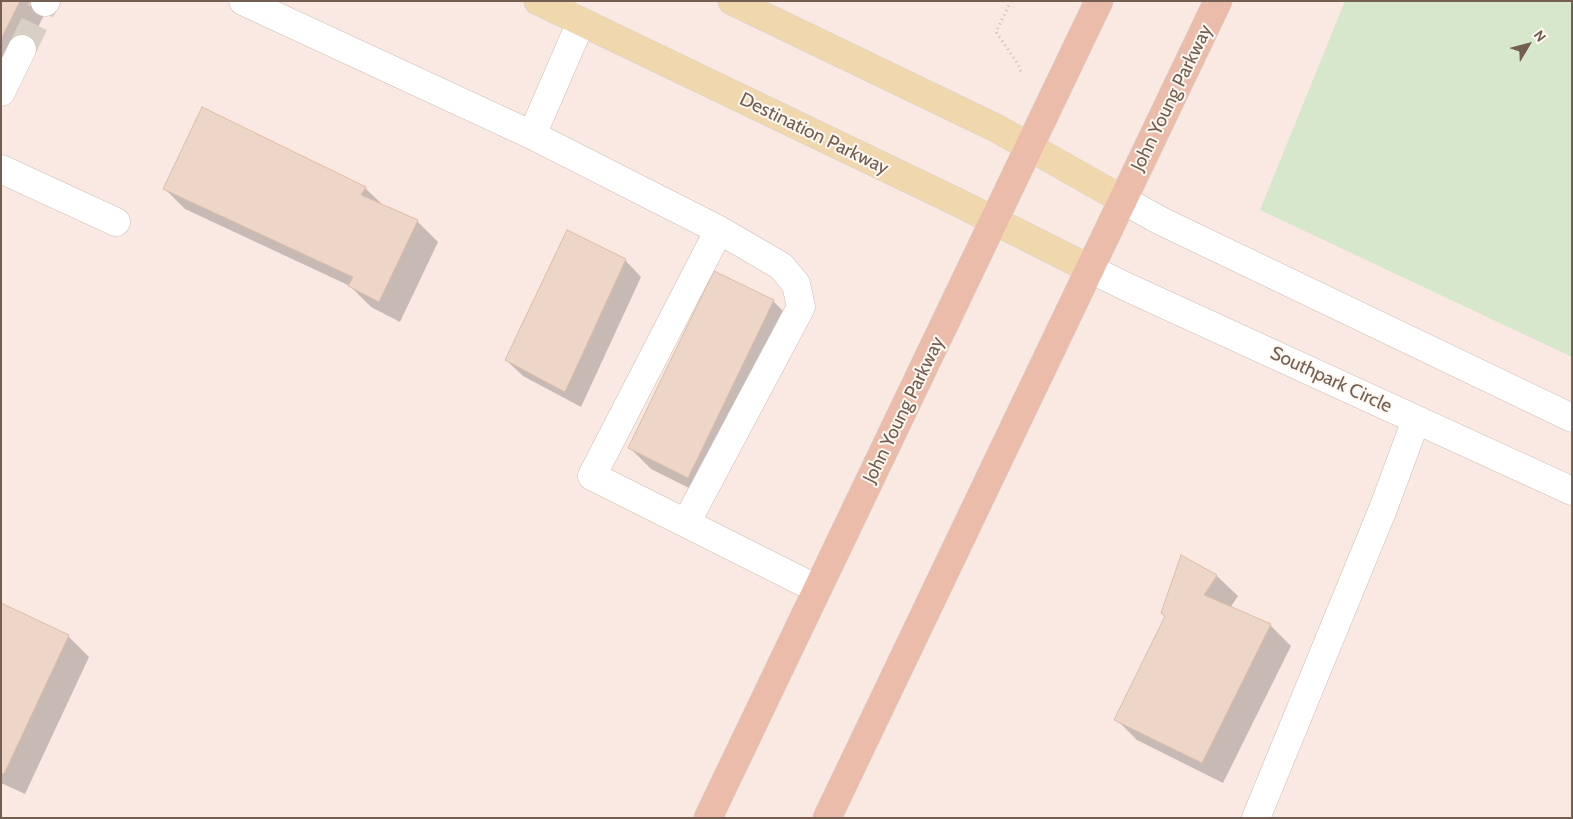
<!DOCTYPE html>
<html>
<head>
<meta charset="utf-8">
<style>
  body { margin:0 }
  #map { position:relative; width:1573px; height:819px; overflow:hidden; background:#faf5ec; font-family:Cabin,sans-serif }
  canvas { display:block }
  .frame { position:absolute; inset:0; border:2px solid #735e51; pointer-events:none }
  .north { position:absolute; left:1503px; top:20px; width:50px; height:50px; -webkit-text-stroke:4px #fdf9f2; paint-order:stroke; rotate:53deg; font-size:14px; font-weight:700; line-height:20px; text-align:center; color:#735e51 }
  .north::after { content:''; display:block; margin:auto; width:18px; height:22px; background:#735e51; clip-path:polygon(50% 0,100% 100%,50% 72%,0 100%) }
</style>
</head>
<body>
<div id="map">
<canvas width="1573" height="819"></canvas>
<div class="frame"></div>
<div class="north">N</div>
</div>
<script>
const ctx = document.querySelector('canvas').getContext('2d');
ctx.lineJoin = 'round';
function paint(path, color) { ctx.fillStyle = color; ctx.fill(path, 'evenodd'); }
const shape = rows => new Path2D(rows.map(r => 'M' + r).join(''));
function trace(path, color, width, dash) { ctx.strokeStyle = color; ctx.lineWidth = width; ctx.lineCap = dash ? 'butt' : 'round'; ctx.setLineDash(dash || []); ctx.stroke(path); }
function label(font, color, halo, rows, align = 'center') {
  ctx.font = font + ' Cabin,sans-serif'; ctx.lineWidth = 4; ctx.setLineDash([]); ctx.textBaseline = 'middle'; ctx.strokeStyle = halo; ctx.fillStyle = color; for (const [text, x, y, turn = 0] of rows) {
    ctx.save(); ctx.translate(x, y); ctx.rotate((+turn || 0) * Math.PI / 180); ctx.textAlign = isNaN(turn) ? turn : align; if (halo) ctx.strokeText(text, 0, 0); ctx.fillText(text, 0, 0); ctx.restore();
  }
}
paint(shape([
  [1,1,1572,1,1572,818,1,818]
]), '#f9e9e2');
paint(shape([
  [1345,1,1572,1,1572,357,1260,210]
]), '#d7e7cc');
paint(shape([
  [1,1,42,1,44,15,22,60,1,85],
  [164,188,365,188,383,205,417,221,438,242,400,322,371,307,350,286,185,209],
  [625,260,641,277,581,407,523,376,506,360],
  [773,301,794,322,709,498,651,469,630,448],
  [1217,576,1238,596,1230,608,1270,625,1291,646,1223,783,1137,740,1116,719],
  [1,604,68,636,89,657,25,794,1,783]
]), '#0003');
const building = shape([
  [1,1,20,1,1,39,1,1],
  [202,107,366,187,361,195,418,220,379,302,348,286,353,277,163,189,202,107],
  [567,230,626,259,565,392,505,360,567,230],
  [714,271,774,300,688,478,628,448,714,271],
  [1181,555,1217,575,1204,595,1271,624,1202,763,1114,720,1165,616,1161,613,1181,555],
  [1,603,69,635,4,774,1,773,1,603]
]);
paint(building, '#edd6c7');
trace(building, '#ddbda9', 1);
trace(shape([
  [22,49,45,2]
]), '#d8cfc5', 28, [28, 14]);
const minor = shape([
  [243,1,532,135],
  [45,2,46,1],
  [581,22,532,135,719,230,592,476,817,589],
  [1,92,22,49],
  [1,169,116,222],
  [1123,200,1161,221,1572,418],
  [1090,269,1129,288,1572,491],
  [686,523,801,307,796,284,781,266,719,230],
  [1256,818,1383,509,1416,420]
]);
const major = shape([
  [538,1,959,203,1090,269],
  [732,1,996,128,1123,200]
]);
const highway = shape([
  [708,818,1099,1],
  [827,818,1218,1]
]);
trace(minor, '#ccbeb3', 29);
trace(major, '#d8d2ce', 29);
trace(highway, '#d8d2ce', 29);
trace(shape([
  [1011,1,996,32,1018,64,1022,75]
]), '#d2b9aa', 3, [1, 4]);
trace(minor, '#fff', 28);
trace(major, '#f0d7ad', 28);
trace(highway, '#ecbcab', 28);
label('19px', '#735e51', '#fdf9f2', [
  ["John Young Parkway",1172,98,-64],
  ["Destination Parkway",814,134,26],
  ["Southpark Circle",1331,380,25],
  ["John Young Parkway",904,410,-64]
]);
</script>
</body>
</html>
